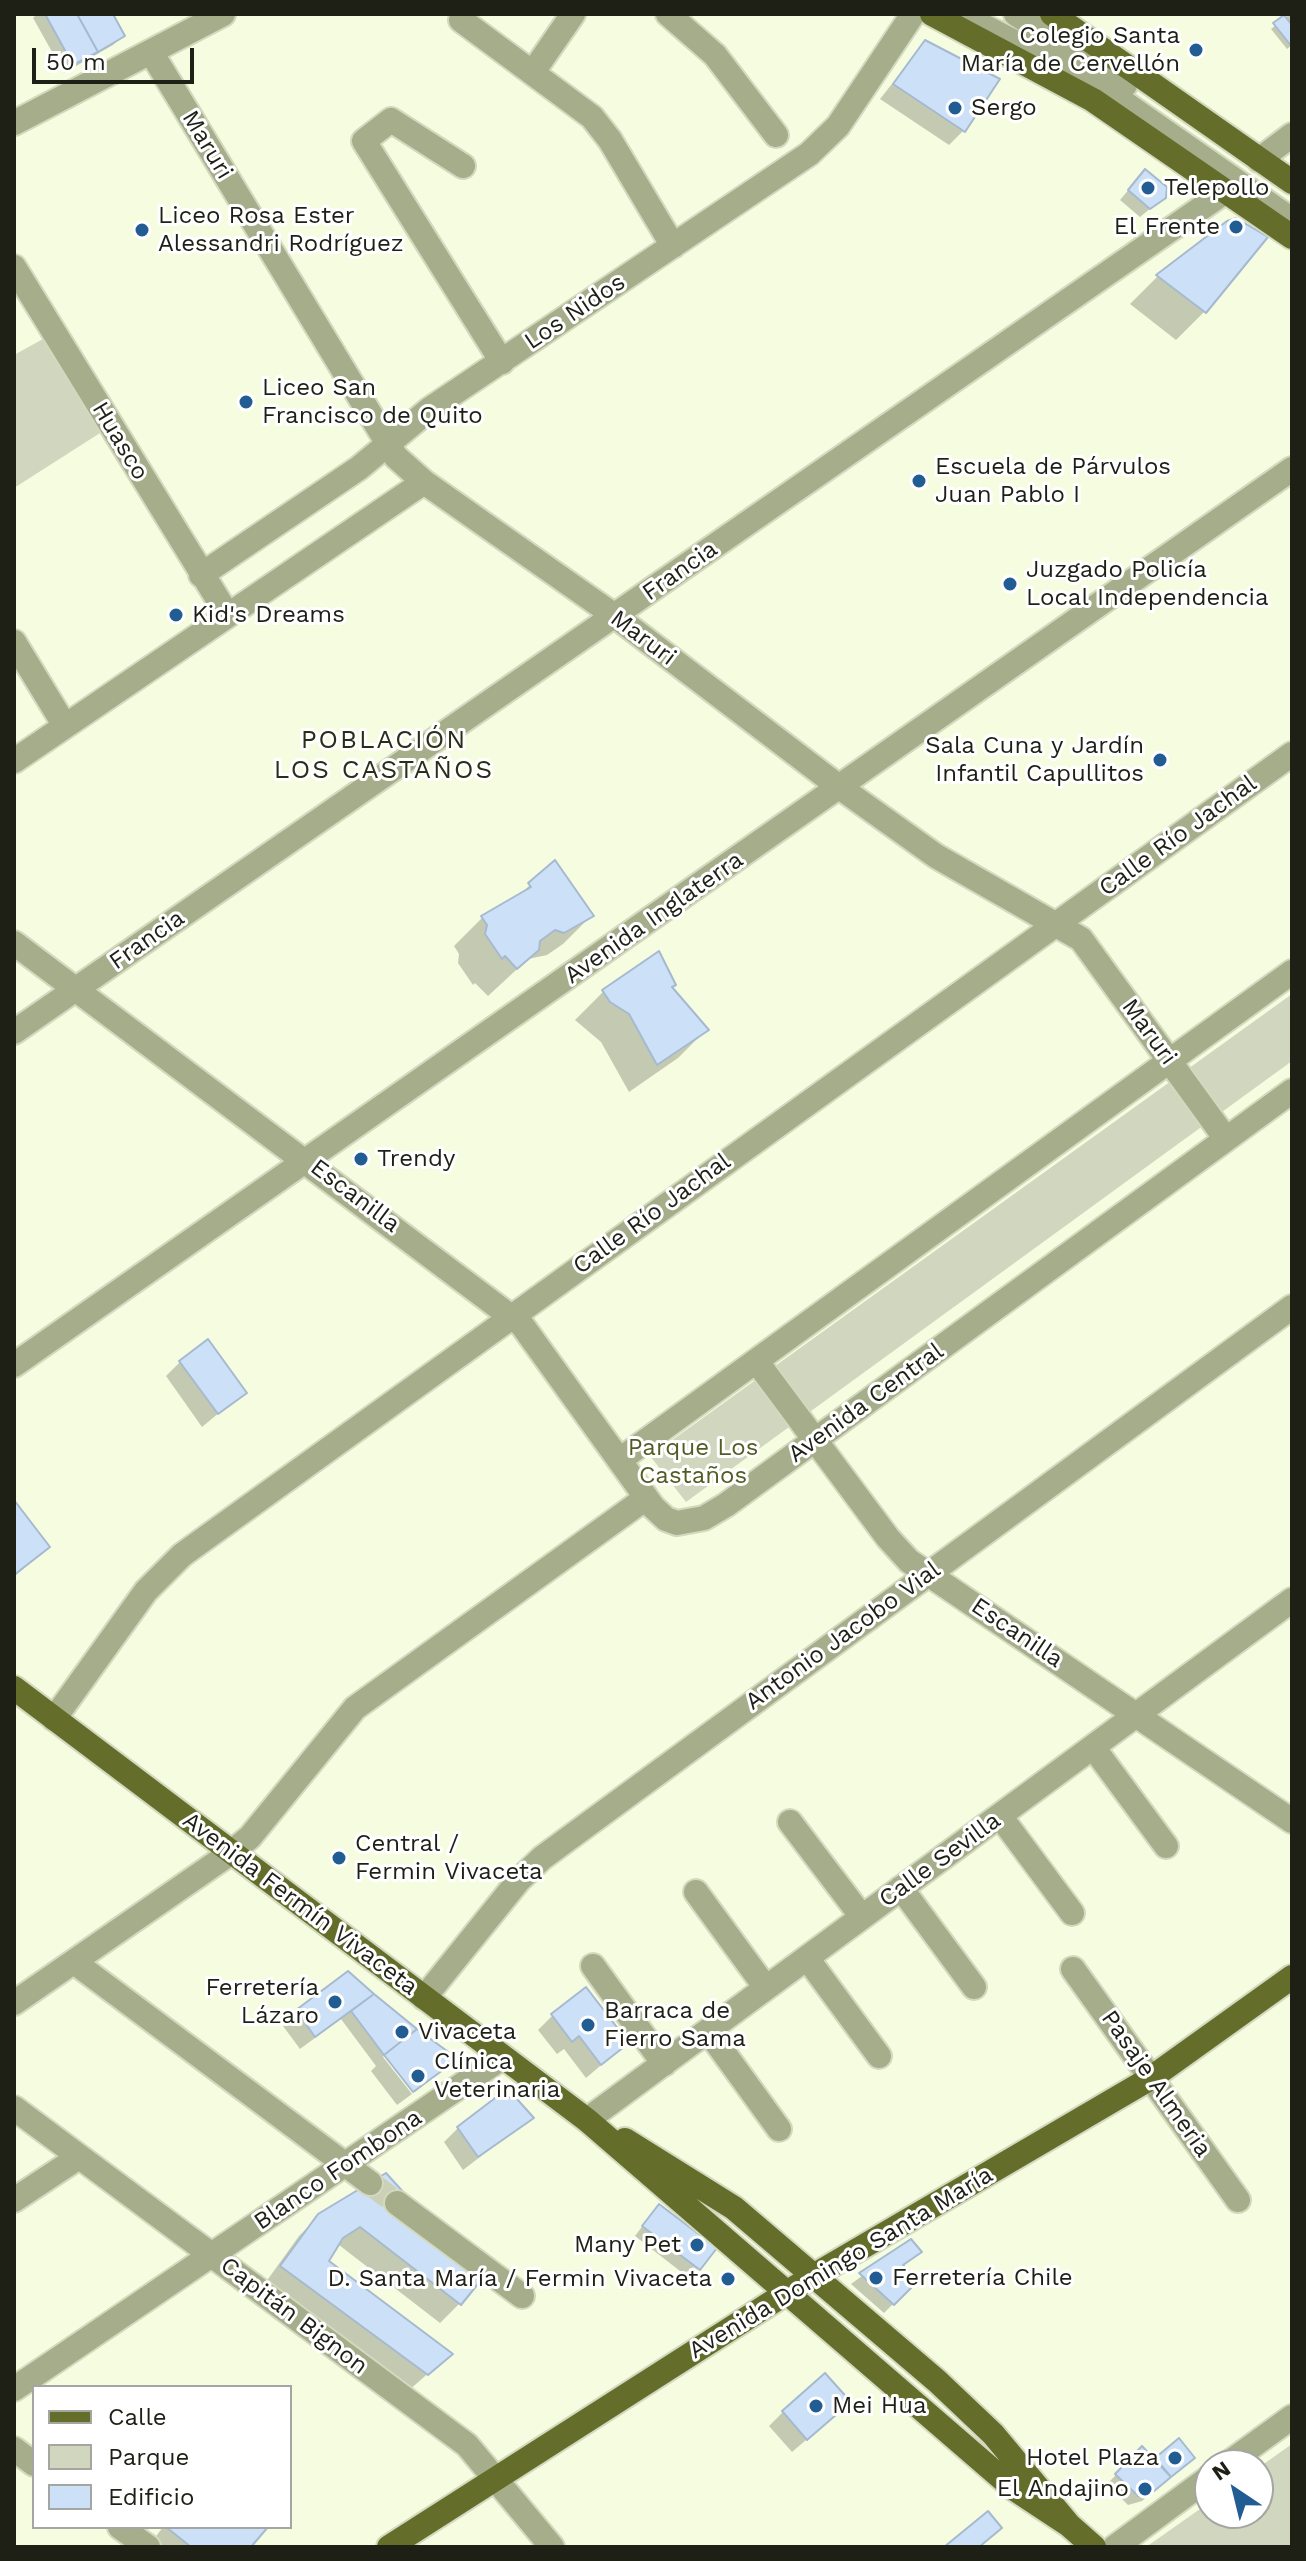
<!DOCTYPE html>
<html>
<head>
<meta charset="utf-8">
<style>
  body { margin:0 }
  #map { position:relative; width:1306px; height:2561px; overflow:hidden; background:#f6fcdf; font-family:"Work Sans",sans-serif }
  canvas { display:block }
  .frame { position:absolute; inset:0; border:16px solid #1e2016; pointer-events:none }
  .legend { position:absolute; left:32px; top:2385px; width:260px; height:144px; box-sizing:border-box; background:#fff; border:2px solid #a5a6a2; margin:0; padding:10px 14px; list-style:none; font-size:24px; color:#1e2016 }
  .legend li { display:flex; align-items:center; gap:16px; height:40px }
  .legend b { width:40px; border:2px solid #a5a6a2 }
  .north { position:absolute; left:1194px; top:2449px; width:80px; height:80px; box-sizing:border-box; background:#fff; border:2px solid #a5a6a2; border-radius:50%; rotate:325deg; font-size:22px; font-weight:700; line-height:32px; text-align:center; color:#1e2016 }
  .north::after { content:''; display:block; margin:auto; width:28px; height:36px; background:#215c93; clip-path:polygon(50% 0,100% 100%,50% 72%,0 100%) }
  .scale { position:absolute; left:32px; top:48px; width:162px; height:36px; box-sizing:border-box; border:4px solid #1e2016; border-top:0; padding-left:10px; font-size:24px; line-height:28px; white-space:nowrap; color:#1e2016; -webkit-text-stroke:6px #fff; paint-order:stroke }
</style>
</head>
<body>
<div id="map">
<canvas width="1306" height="2561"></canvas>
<div class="frame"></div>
<ul class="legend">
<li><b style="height:10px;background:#646e2a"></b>Calle</li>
<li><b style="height:22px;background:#d1d7be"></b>Parque</li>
<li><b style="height:22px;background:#cce1f8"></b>Edificio</li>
</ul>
<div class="north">N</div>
<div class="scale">50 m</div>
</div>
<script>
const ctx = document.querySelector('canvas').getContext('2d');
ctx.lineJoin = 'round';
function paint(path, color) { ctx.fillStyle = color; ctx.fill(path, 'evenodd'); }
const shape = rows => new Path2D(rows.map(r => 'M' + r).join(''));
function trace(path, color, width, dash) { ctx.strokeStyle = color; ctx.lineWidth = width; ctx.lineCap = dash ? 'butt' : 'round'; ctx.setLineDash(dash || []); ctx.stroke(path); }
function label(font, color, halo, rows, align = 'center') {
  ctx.font = font + ' "Work Sans",sans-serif'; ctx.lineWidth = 6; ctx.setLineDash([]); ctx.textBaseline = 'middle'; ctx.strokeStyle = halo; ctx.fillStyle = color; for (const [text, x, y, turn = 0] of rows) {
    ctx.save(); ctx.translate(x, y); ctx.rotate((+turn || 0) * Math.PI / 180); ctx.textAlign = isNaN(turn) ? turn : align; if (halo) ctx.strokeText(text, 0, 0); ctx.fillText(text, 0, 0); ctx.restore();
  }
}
paint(shape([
  [52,334,111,426,14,488,14,355],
  [1292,994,1292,1061,686,1502,650,1456],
  [1292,2444,1292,2547,1146,2547,1210,2502,1210,2513,1258,2513,1258,2468]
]), '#d1d7be');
paint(shape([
  [37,14,110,14,123,36,113,45,64,73,33,18],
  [1290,14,1292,45,1287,49,1271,29],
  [925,42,963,131,949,145,880,99],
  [1136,181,1164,197,1140,217,1120,200],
  [1228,223,1265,237,1204,312,1176,340,1130,304,1158,276],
  [530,885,591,916,563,944,547,955,528,959,488,996,475,983,473,985,458,963,459,954,454,946,482,918,516,898],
  [670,988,706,1030,678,1058,629,1092,601,1042,575,1020,603,992],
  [180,1362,244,1392,202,1427,166,1376],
  [14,1503,48,1547,14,1577],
  [372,1995,455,2060,415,2092,385,2054,383,2057,412,2094,397,2105,371,2071,376,2066,341,2019,300,2049,283,2026,297,2011],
  [552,2016,627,2043,586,2078,564,2049,557,2054,538,2030],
  [531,2118,463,2170,444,2142,458,2128],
  [386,2176,459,2304,440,2323,339,2245,326,2262,450,2354,407,2392,263,2286,299,2236,319,2216],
  [650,2216,714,2249,689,2278,635,2236],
  [910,2241,919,2252,901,2267,916,2281,884,2313,851,2284],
  [783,2412,834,2416,792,2452,769,2426],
  [1179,2441,1183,2467,1142,2501,1128,2505,1107,2484,1142,2449,1155,2460],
  [163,2527,265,2527,248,2547,148,2547]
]), '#0003');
const building = shape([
  [45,14,77,14,98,52,73,65,45,14],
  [77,14,113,14,125,36,98,52,77,14],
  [1284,15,1292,25,1292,47,1273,23,1284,15],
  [925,40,1000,79,965,132,893,84,925,40],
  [1145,169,1167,187,1166,198,1150,209,1128,190,1145,169],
  [1236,218,1268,237,1206,313,1156,275,1227,221,1236,218],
  [555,860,594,916,564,933,555,930,540,941,539,950,517,969,505,956,502,959,485,934,487,925,481,916,531,887,528,883,555,860],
  [659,951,676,985,672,987,709,1030,657,1065,629,1014,610,1002,602,990,659,951],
  [208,1339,247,1393,218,1414,179,1361,208,1339],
  [14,1500,50,1547,14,1575,14,1500],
  [348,1971,374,1994,315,2037,296,2010,348,1971],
  [586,1987,629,2043,601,2065,579,2036,572,2042,551,2014,586,1987],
  [374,1994,417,2029,384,2055,351,2011,374,1994],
  [417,2029,458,2059,413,2092,384,2055,417,2029],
  [499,2095,517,2099,534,2118,478,2157,457,2127,499,2095],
  [386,2173,482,2279,461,2305,360,2227,343,2238,329,2261,453,2354,428,2375,280,2266,318,2214,386,2173],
  [659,2204,717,2248,700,2270,642,2226,659,2204],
  [911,2239,922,2252,903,2265,918,2281,894,2305,859,2273,911,2239],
  [825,2373,851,2402,807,2440,782,2411,825,2373],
  [1179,2438,1195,2458,1171,2477,1155,2458,1179,2438],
  [1142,2446,1171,2477,1153,2492,1138,2496,1115,2474,1142,2446],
  [988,2511,1002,2528,979,2547,944,2547,988,2511],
  [166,2527,268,2527,251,2547,191,2547,166,2527]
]);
paint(building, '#cce1f8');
trace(building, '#a5b9cf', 2);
trace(shape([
  [370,2183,397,2203]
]), '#cbd0b7', 24, [24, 12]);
const minor = shape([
  [668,14,715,55,776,135],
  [960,14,1103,88,1292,220],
  [1016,14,1125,85],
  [461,20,592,117,610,140,673,246],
  [151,52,396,457,424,482,615,616,838,786,936,856,1081,939,1226,1139],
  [533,72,573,14],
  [14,123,223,14],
  [1259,160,1292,135],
  [463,166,391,120,364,141,502,362],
  [14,267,227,614],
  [201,575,359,468,430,409,809,154,838,126,913,14],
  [14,642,65,726],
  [14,761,424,482],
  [14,943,522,1325,653,1507,666,1519,677,1523,704,1518,726,1505,1292,1091],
  [14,1032,1226,191],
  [757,1362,888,1538,909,1561,1292,1821],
  [14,1365,1292,469],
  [621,1459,1292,972],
  [54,1719,146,1591,182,1555,1292,754],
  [1093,1747,1166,1846],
  [1000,1816,1072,1913],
  [790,1822,862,1917],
  [901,1888,974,1987],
  [696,1892,766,1988],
  [807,1958,879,2056],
  [74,1962,370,2183],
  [593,1966,664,2064],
  [1073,1969,1238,2200],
  [424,1998,519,1880,542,1858,1292,1307],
  [14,2003,232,1852,250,1837,355,1708,646,1498],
  [708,2031,779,2129],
  [14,2108,467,2445,552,2547],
  [587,2120,1292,1600],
  [14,2200,79,2157],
  [397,2203,522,2296],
  [14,2389,503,2057],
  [14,2449,34,2464],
  [1226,2465,1292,2417],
  [120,2527,148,2547],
  [1115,2547,1210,2477]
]);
const major = shape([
  [932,14,1093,100,1292,237],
  [1052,14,1292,182],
  [14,1688,587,2120,1013,2488,1069,2525],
  [625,2140,734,2208,937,2381,993,2434,1069,2525,1094,2547],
  [389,2547,813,2276,1151,2078,1292,1977]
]);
trace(minor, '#d3d9bf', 28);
trace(major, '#d3d9bf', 28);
trace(minor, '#a6ad8a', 24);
trace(major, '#646e2a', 24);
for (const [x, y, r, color] of [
  [1196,50,8,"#215c93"],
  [955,108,8,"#215c93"],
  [1148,188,8,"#215c93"],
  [1236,227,8,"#215c93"],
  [142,230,8,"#215c93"],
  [246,402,8,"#215c93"],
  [919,481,8,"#215c93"],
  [1010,584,8,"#215c93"],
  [176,615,8,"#215c93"],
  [1160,760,8,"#215c93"],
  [361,1159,8,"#215c93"],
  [339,1858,8,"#215c93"],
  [335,2002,8,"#215c93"],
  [588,2025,8,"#215c93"],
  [402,2032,8,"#215c93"],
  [418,2076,8,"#215c93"],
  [697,2245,8,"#215c93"],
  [876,2278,8,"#215c93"],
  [728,2279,8,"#215c93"],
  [816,2406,8,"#215c93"],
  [1175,2458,8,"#215c93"],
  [1145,2489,8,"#215c93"]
]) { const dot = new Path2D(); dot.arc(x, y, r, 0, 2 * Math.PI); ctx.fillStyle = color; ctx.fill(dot); trace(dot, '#fff', 3); }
label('24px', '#1e2016', '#fff', [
  ["Colegio Santa",1180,36,"right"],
  ["María de Cervellón",1180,64,"right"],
  ["Sergo",971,108],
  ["Telepollo",1164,188],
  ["Liceo Rosa Ester",158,216],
  ["Alessandri Rodríguez",158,244],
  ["El Frente",1220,227,"right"],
  ["Liceo San",262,388],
  ["Francisco de Quito",262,416],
  ["Escuela de Párvulos",935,467],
  ["Juan Pablo I",935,495],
  ["Juzgado Policía",1026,570],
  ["Local Independencia",1026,598],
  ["Kid's Dreams",192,615],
  ["Sala Cuna y Jardín",1144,746,"right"],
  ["Infantil Capullitos",1144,774,"right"],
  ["Trendy",377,1159],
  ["Central /",355,1844],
  ["Fermin Vivaceta",355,1872],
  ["Ferretería",319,1988,"right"],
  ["Lázaro",319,2016,"right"],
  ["Barraca de",604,2011],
  ["Fierro Sama",604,2039],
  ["Vivaceta",418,2032],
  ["Clínica",434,2062],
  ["Veterinaria",434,2090],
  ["Many Pet",681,2245,"right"],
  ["Ferretería Chile",892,2278],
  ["D. Santa María / Fermin Vivaceta",712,2279,"right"],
  ["Mei Hua",832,2406],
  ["Hotel Plaza",1159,2458,"right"],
  ["El Andajino",1129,2489,"right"]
], 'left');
label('24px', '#1e2016', '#fff', [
  ["Maruri",207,145,59],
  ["Los Nidos",575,312,-34],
  ["Huasco",120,441,59],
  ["Francia",680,571,-35],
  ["Maruri",643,638,37],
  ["Calle Río Jachal",1178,836,-36],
  ["Avenida Inglaterra",654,918,-35],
  ["Francia",147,940,-35],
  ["Maruri",1149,1032,54],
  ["Escanilla",355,1196,37],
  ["Calle Río Jachal",652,1214,-36],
  ["Avenida Central",866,1403,-36],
  ["Escanilla",1017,1633,34],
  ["Antonio Jacobo Vial",843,1636,-36],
  ["Calle Sevilla",940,1860,-36],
  ["Avenida Fermín Vivaceta",300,1904,37],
  ["Pasaje Almeria",1156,2084,55],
  ["Blanco Fombona",338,2170,-34],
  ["Avenida Domingo Santa María",841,2263,-31],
  ["Capitán Bignon",294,2316,37]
]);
label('24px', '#535c24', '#fff', [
  ["Parque Los",693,1448],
  ["Castaños",693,1476]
]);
ctx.letterSpacing = '2px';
label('26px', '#2a2e17', '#fff', [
  ["POBLACIÓN",384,740],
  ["LOS CASTAÑOS",384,770]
]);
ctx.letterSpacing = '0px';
</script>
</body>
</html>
